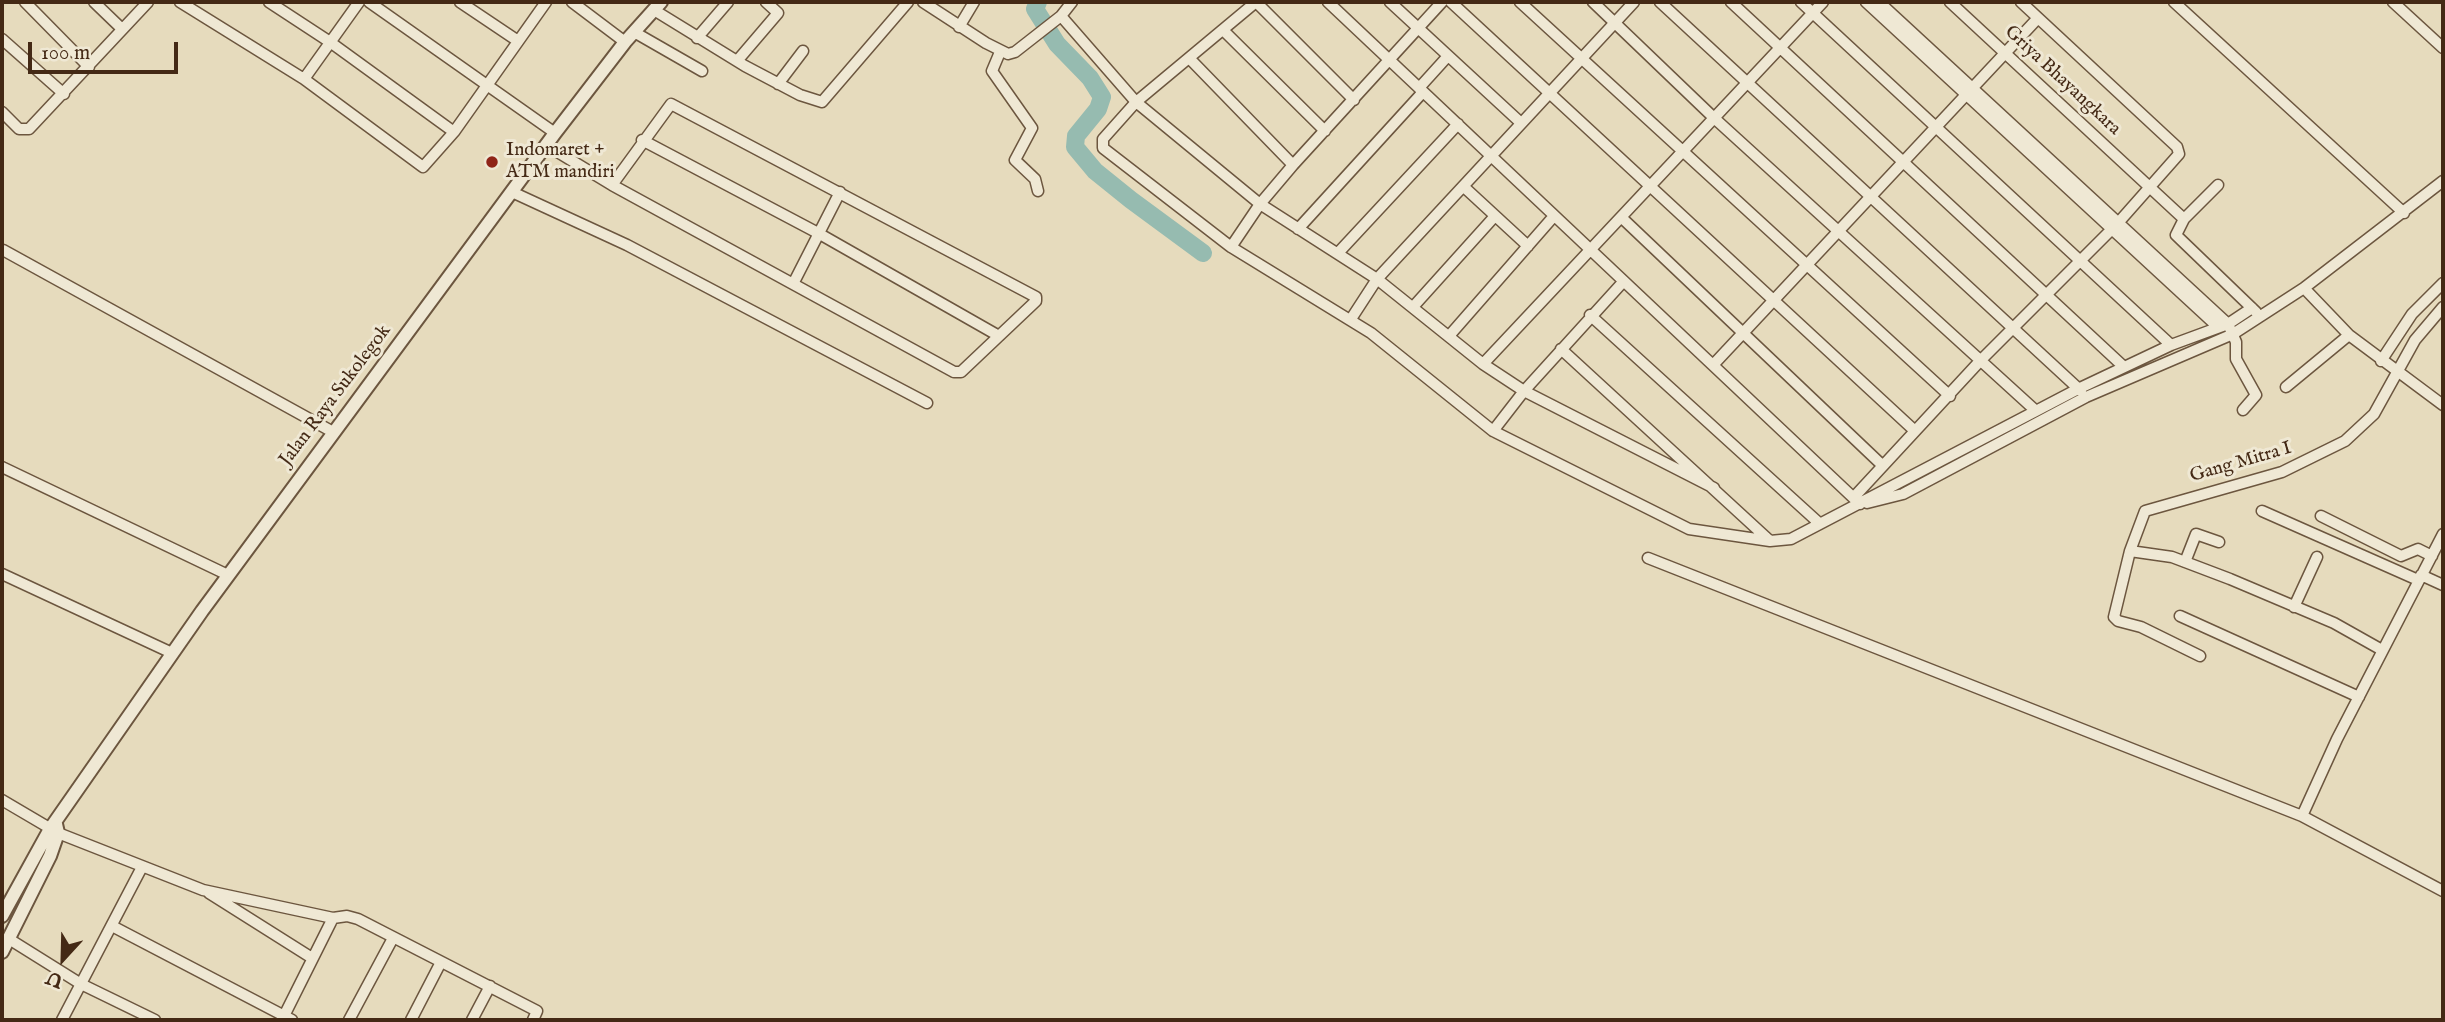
<!DOCTYPE html>
<html>
<head>
<meta charset="utf-8">
<style>
  body { margin:0 }
  #map { position:relative; width:2445px; height:1022px; overflow:hidden; background:#e6dbbd; font-family:"IM FELL English",serif }
  canvas { display:block }
  .frame { position:absolute; inset:0; border:4px solid #442915; pointer-events:none }
  .north { position:absolute; left:28px; top:924px; width:70px; height:70px; -webkit-text-stroke:5px #efe8d4; paint-order:stroke; rotate:202deg; font-size:19px; font-weight:700; line-height:28px; text-align:center; color:#442915 }
  .north::after { content:''; display:block; margin:auto; width:24px; height:32px; background:#442915; clip-path:polygon(50% 0,100% 100%,50% 72%,0 100%) }
  .scale { position:absolute; left:28px; top:42px; width:150px; height:32px; box-sizing:border-box; border:4px solid #442915; border-top:0; padding-left:9px; font-size:21px; line-height:24px; white-space:nowrap; color:#442915; -webkit-text-stroke:5px #efe8d4; paint-order:stroke }
</style>
</head>
<body>
<div id="map">
<canvas width="2445" height="1022"></canvas>
<div class="frame"></div>
<div class="north">U</div>
<div class="scale">100 m</div>
</div>
<script>
const ctx = document.querySelector('canvas').getContext('2d');
ctx.lineJoin = 'round';
const shape = rows => new Path2D(rows.map(r => 'M' + r).join(''));
function trace(path, color, width, dash) { ctx.strokeStyle = color; ctx.lineWidth = width; ctx.lineCap = dash ? 'butt' : 'round'; ctx.setLineDash(dash || []); ctx.stroke(path); }
function label(font, color, halo, rows, align = 'center') {
  ctx.font = font + ' "IM FELL English",serif'; ctx.lineWidth = 6; ctx.setLineDash([]); ctx.textBaseline = 'middle'; ctx.strokeStyle = halo; ctx.fillStyle = color; for (const [text, x, y, turn = 0] of rows) {
    ctx.save(); ctx.translate(x, y); ctx.rotate((+turn || 0) * Math.PI / 180); ctx.textAlign = isNaN(turn) ? turn : align; if (halo) ctx.strokeText(text, 0, 0); ctx.fillText(text, 0, 0); ctx.restore();
  }
}
trace(shape([
  [1038,2,1035,9,1057,44,1090,78,1102,97,1098,109,1076,136,1075,147,1095,171,1131,200,1203,253]
]), '#96bbb0', 18);
const minor = shape([
  [25,2,89,67],
  [94,2,122,29],
  [180,2,304,79,423,167,454,132,546,2],
  [269,2,330,42,454,132],
  [369,2,555,133],
  [460,2,518,41],
  [572,2,625,42],
  [923,2,986,43,1008,54,1015,52,1061,16,1072,2],
  [1256,2,1136,102,1103,139,1103,148,1231,247,1371,333,1493,431,1689,529,1770,541,1791,539,2078,389,2171,345,2228,324,2252,308],
  [1256,2,1354,100],
  [1328,2,1860,504],
  [1390,2,1521,123],
  [1451,2,1915,431],
  [1520,2,1950,396],
  [1593,2,1713,117,2036,411],
  [1660,2,2081,391],
  [1731,2,2124,367],
  [1801,2,2171,345],
  [1866,2,2218,327],
  [1879,2,2228,324,2236,342,2236,359,2256,395,2243,410],
  [1950,2,2184,219],
  [2174,2,2404,213],
  [2393,2,2443,48],
  [654,10,745,66,800,95,822,102,908,2],
  [1061,16,1136,102,1260,204,1377,279,1483,364,1524,391,1714,488],
  [959,27,974,2],
  [1223,30,1325,131],
  [634,32,702,71],
  [697,38,728,2],
  [2,39,64,94],
  [1000,52,992,71,1032,128,1015,160,1035,179,1038,191],
  [1189,58,1293,165],
  [737,61,778,13,766,2],
  [304,79,359,2],
  [778,84,803,51],
  [1419,88,1448,56],
  [2,112,19,129,29,129,148,2],
  [642,140,818,233,999,336],
  [546,145,612,185,954,372,961,372,1036,301,1036,297,671,104,612,185],
  [2218,185,2184,219,2176,235,2256,312],
  [1464,187,1528,246],
  [512,192,627,245,927,403],
  [1621,217,1882,465],
  [1298,229,1423,92],
  [1231,247,1260,204,1293,165,1442,2],
  [3,250,333,432],
  [1338,253,1458,124],
  [793,284,840,192],
  [2304,288,2349,335,2443,405],
  [1413,307,1495,216],
  [1590,315,1819,523],
  [1351,319,1377,279,1634,2],
  [1449,336,1554,216],
  [1561,349,1770,541],
  [2381,361,2412,314,2443,283],
  [1483,364,1823,2],
  [1713,365,2038,18],
  [2286,387,2349,335],
  [1493,431,1524,391,1623,282],
  [2,467,228,575],
  [1855,496,1980,361,2118,223,2179,154,2177,147,2021,2],
  [1867,503,1903,494,2086,397,2233,334,2304,288,2443,181],
  [2262,511,2418,580],
  [2321,516,2401,556,2418,549,2432,556],
  [2130,551,2172,557,2230,579,2334,623,2382,650],
  [1648,558,2302,816,2443,891],
  [2185,562,2196,534,2219,542],
  [2,574,172,653],
  [2421,575,2443,585],
  [2294,607,2317,557],
  [2180,616,2359,697],
  [2200,656,2141,627,2118,621,2114,617,2130,551,2145,511,2282,472,2345,441,2374,414,2415,340,2443,307],
  [2,800,58,833,203,890,333,918,347,916,358,919,537,1011,533,1020],
  [2302,816,2337,739,2443,534],
  [209,893,312,958],
  [112,926,292,1020],
  [9,939,81,984,155,1020],
  [62,1020,142,867],
  [282,1020,333,918],
  [349,1020,393,938],
  [411,1020,441,962],
  [472,1020,490,986]
]);
const tertiary = shape([
  [2,916,50,829,202,611,555,133,625,42,661,2],
  [2,952,50,856,58,833,56,824]
]);
trace(minor, '#6c563f', 13);
trace(tertiary, '#6c563f', 16);
trace(minor, '#efe8d4', 10);
trace(tertiary, '#efe8d4', 12);
for (const [x, y, r, color] of [
  [492,162,7,"#8f2418"]
]) { const dot = new Path2D(); dot.arc(x, y, r, 0, 2 * Math.PI); ctx.fillStyle = color; ctx.fill(dot); trace(dot, '#efe8d4', 2.5); }
label('19px', '#442915', '#efe8d4', [
  ["Griya Bhayangkara",2062,81,43],
  ["Jalan Raya Sukolegok",336,396,-53],
  ["Gang Mitra I",2241,463,-16]
]);
label('19px', '#442915', '#efe8d4', [
  ["Indomaret +",506,151],
  ["ATM mandiri",506,173]
], 'left');
</script>
</body>
</html>
